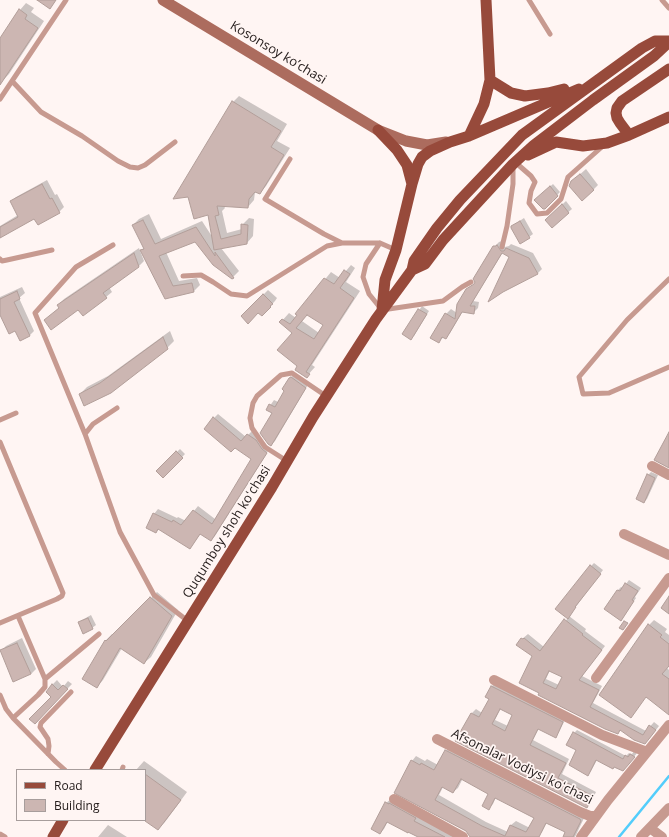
<!DOCTYPE html>
<html>
<head>
<meta charset="utf-8">
<style>
  body { margin:0 }
  #map { position:relative; width:669px; height:837px; overflow:hidden; background:#fff5f3; font-family:"Open Sans",sans-serif }
  canvas { display:block }
  .legend { position:absolute; left:16px; top:769px; width:130px; height:52px; box-sizing:border-box; background:#fff5f3; border:1px solid #a79d9c; margin:0; padding:5px 7px; list-style:none; font-size:12px; color:#221a19 }
  .legend li { display:flex; align-items:center; gap:8px; height:20px }
  .legend b { width:20px; border:1px solid #a79d9c }
</style>
</head>
<body>
<div id="map">
<canvas width="669" height="837"></canvas>
<ul class="legend">
<li><b style="height:5px;background:#974a3b"></b>Road</li>
<li><b style="height:11px;background:#ccb6b2"></b>Building</li>
</ul>
</div>
<script>
const ctx = document.querySelector('canvas').getContext('2d');
ctx.lineJoin = 'round';
function paint(path, color) { ctx.fillStyle = color; ctx.fill(path, 'evenodd'); }
const shape = rows => new Path2D(rows.map(r => 'M' + r).join(''));
function trace(path, color, width, dash) { ctx.strokeStyle = color; ctx.lineWidth = width; ctx.lineCap = dash ? 'butt' : 'round'; ctx.setLineDash(dash || []); ctx.stroke(path); }
function label(font, color, halo, rows, align = 'center') {
  ctx.font = font + ' "Open Sans",sans-serif'; ctx.lineWidth = 3.5; ctx.setLineDash([]); ctx.textBaseline = 'middle'; ctx.strokeStyle = halo; ctx.fillStyle = color; for (const [text, x, y, turn = 0] of rows) {
    ctx.save(); ctx.translate(x, y); ctx.rotate((+turn || 0) * Math.PI / 180); ctx.textAlign = isNaN(turn) ? turn : align; if (halo) ctx.strokeText(text, 0, 0); ctx.fillText(text, 0, 0); ctx.restore();
  }
}
paint(shape([
  [26,3,34,8,31,12,44,21,9,74,2,81,0,79,0,39,20,10],
  [239,96,287,124,277,141,290,148,266,186,260,193,255,192,254,200,248,207,224,206,225,208,222,211,227,233,242,229,242,225,249,218,254,219,253,236,247,243,221,248,239,271,232,278,195,241,166,252,179,281,197,278,200,285,194,291,165,298,142,250,144,248,133,225,139,219,149,214,161,239,202,221,213,238,208,214,233,102],
  [586,169,598,185,593,190,577,177],
  [47,180,55,195,57,194,64,207,59,212,35,218,0,236,0,226,18,215,11,201,16,197],
  [553,184,560,192,545,208,539,197],
  [566,201,572,209,552,226,546,220],
  [524,218,533,234,529,237,512,226],
  [502,241,505,247,509,246,511,244,533,253,542,269,538,273,503,291,510,256,503,252,473,301,479,302,478,308,474,312,463,311,450,333,445,338,444,337,439,341,431,337,446,314,451,309,457,313,467,290,476,283,494,247,499,242],
  [139,248,144,261,138,267,109,287,112,292,106,297,45,320,60,307,58,305,64,299],
  [351,265,355,268,346,282,360,291,312,365,315,367,306,377,299,366,294,333,281,322,289,313,296,318,298,315,297,314,331,272,340,278],
  [307,314,325,325,319,333,302,321],
  [22,287,25,293,19,298,34,331,29,336,15,330,0,313,0,297],
  [268,290,277,298,275,301,262,315,258,312,242,316],
  [422,306,429,311,414,336,403,334],
  [170,331,174,341,167,348,80,394,87,387,108,376],
  [294,374,309,383,275,441,271,445,273,413,267,410,274,400,278,402,286,390,290,379],
  [218,414,246,437,252,431,270,448,215,536,211,540,201,533,190,548,160,528,156,532,148,528,154,514,158,509,177,518,178,517,186,521,198,506,215,519,252,459,214,418],
  [180,449,185,454,163,477,157,471],
  [651,472,658,475,647,499,644,502,648,475],
  [594,563,603,570,569,616,586,629,585,631,605,646,582,676,602,686,593,703,646,731,654,722,659,726,649,739,621,730,618,733,540,695,533,655,522,639,528,634,544,647,568,618,591,566],
  [550,670,563,676,559,685,546,679],
  [629,580,641,588,635,597,636,598,624,616,618,590,621,587,623,588],
  [157,592,178,610,151,657,144,663,122,648,103,680,97,687,105,641,112,634,114,635],
  [91,615,96,625,92,628,79,623,82,620],
  [654,620,667,629,665,632,669,635,669,666,667,668,669,670,669,714,649,625],
  [22,638,36,669,31,674,1,651,6,646],
  [57,680,63,687,68,681,72,684,35,722,52,697,52,685],
  [496,682,566,718,559,732,555,736,539,728,533,740,569,759,562,774,596,792,591,802,587,807,472,713,476,709,482,713,490,699,486,697,492,686],
  [501,708,514,715,508,726,495,720],
  [577,730,626,756,629,753,632,754,634,751,637,753,626,767,597,760,591,771,588,775,577,750,574,733],
  [450,746,585,816,575,837,564,837,567,832,547,822,542,832,538,837,472,837,467,831,396,792,412,761,416,756,425,761,427,759,438,765,446,751],
  [463,778,489,794,489,808,493,804,496,797,535,817,530,828,516,821,511,825,508,832,486,822,439,795,443,787,453,792,458,788],
  [144,761,187,792,165,822,158,829,145,819,145,770,136,770],
  [391,799,458,837,420,837,388,821,384,829,380,833,386,803],
  [108,825,127,837,98,837]
]), '#0003');
trace(shape([
  [619,837,669,776]
]), '#53cdfb', 2.5);
const building = shape([
  [37,0,56,0,50,9,37,0],
  [19,9,27,15,25,19,38,28,0,85,0,38,19,9],
  [232,101,281,131,271,147,284,155,260,194,255,192,249,199,248,208,217,206,219,215,215,216,221,239,241,234,241,224,248,225,247,244,214,250,208,215,194,219,188,197,173,199,232,101],
  [580,174,594,190,582,201,569,186,571,181,580,174],
  [42,184,50,199,52,198,60,213,38,225,34,219,0,238,0,227,18,217,10,201,42,184],
  [550,186,558,196,545,209,543,209,534,200,550,186],
  [562,204,569,213,552,228,545,220,562,204],
  [143,220,155,244,196,227,215,256,215,252,234,278,232,279,213,265,195,242,159,256,173,286,192,283,194,292,165,299,140,250,144,249,132,225,143,220],
  [520,221,530,238,520,244,511,228,511,226,520,221],
  [497,245,501,251,504,251,506,248,529,258,538,274,503,292,488,302,509,257,502,253,470,306,475,306,474,314,462,312,446,339,442,337,439,343,430,338,445,313,455,319,457,304,466,289,474,284,475,282,473,279,493,246,496,246,497,245],
  [134,253,139,267,103,293,107,298,83,316,78,310,51,330,44,320,59,308,57,305,134,253],
  [344,270,350,274,340,288,354,298,306,372,310,374,307,378,295,370,297,366,277,350,292,333,279,322,282,319,290,324,297,315,295,314,324,278,334,284,344,270],
  [307,315,323,325,314,339,296,328,307,315],
  [17,291,20,299,14,302,30,336,20,341,15,331,9,334,0,315,0,299,17,291],
  [263,294,273,304,270,306,271,307,262,316,258,313,248,324,241,316,263,294],
  [418,309,427,314,411,340,402,334,418,309],
  [163,337,168,349,111,393,84,406,79,394,100,383,163,337],
  [291,377,306,388,271,446,268,444,260,433,272,413,266,410,269,404,275,407,284,391,282,389,289,378,291,377],
  [213,417,241,441,247,434,256,440,262,449,267,453,211,541,200,534,190,549,158,529,156,533,146,528,153,513,172,522,173,520,181,525,193,510,212,524,251,459,235,448,231,452,204,429,213,417],
  [669,432,669,468,654,460,669,432],
  [176,451,183,458,163,478,156,471,176,451],
  [647,474,655,478,644,503,636,499,647,474],
  [590,565,601,574,575,607,576,607,568,619,555,609,590,565],
  [625,583,638,591,632,600,634,601,621,621,604,609,617,590,620,591,625,583],
  [669,596,669,614,661,608,669,596],
  [150,597,172,616,144,664,120,648,97,688,82,679,105,640,106,641,150,597],
  [88,618,93,629,83,634,78,622,88,618],
  [564,619,583,634,582,635,602,650,579,680,599,690,590,707,643,735,649,725,656,730,645,744,634,740,620,730,618,734,605,729,538,695,539,693,519,683,532,656,516,645,521,638,523,639,524,638,540,651,564,619],
  [549,671,562,677,556,689,543,683,549,671],
  [624,621,628,623,623,630,619,628,624,621],
  [648,624,662,635,660,637,669,644,669,666,662,674,669,679,669,715,646,697,631,718,599,695,648,624],
  [17,643,31,674,13,682,0,650,17,643],
  [52,684,58,690,63,685,68,689,35,724,29,719,51,697,46,692,52,684],
  [491,686,563,722,556,738,538,729,530,745,566,763,558,778,593,796,587,808,455,741,471,713,479,717,489,699,485,697,491,686],
  [500,709,512,715,505,731,492,724,500,709],
  [573,732,623,759,625,755,628,757,630,754,635,757,623,771,614,767,613,769,596,760,588,776,569,765,576,750,566,745,573,732],
  [445,750,580,819,581,821,573,837,563,837,565,832,546,823,539,837,470,837,466,831,394,793,411,760,420,765,421,763,434,770,445,750],
  [461,779,488,794,482,806,489,810,495,798,534,818,526,832,510,825,505,836,482,826,435,800,442,787,453,793,461,779],
  [145,774,181,800,158,830,145,821,145,774],
  [385,802,389,804,389,803,416,818,414,821,445,837,418,837,408,832,408,833,387,822,380,834,371,829,385,802]
]);
paint(building, '#ccb6b2');
trace(building, '#b29e99', 1);
trace(shape([
  [529,0,550,34],
  [662,0,669,8],
  [12,81,41,112,82,136,118,161,130,167,138,168,145,165,175,142],
  [0,99,66,0],
  [290,159,265,199,324,234,342,243],
  [515,162,531,176,535,182,531,191,529,203,537,214,547,213,561,199,568,177,604,145],
  [380,243,366,264,363,277,369,294,382,310,443,301,462,287,471,282],
  [113,245,76,267,35,313,85,434,120,532,154,595,188,621],
  [502,247,507,226,513,184,513,167],
  [0,259,2,261,7,260,52,250],
  [183,276,201,275,213,282,231,294,247,296,327,246,342,243,380,243,396,250],
  [669,279,627,320,579,377,583,394,609,393,669,367],
  [0,420,16,413],
  [85,434,93,424,117,408],
  [0,442,63,593,62,596,57,599,0,623],
  [287,461,265,447,252,428,250,418,253,403,257,396,281,375,292,373,326,396],
  [45,679,99,634],
  [0,695,6,709,13,718,56,762,65,770],
  [13,718,38,695,45,687,45,679,18,616],
  [48,754,49,746,48,739,40,727,41,723,71,692],
  [122,770,123,767],
  [0,834,5,837]
]), '#c79a90', 5);
trace(shape([
  [652,466,669,475],
  [624,534,669,555],
  [596,678,669,578],
  [494,680,602,735,647,752],
  [437,739,580,812,590,816,596,816],
  [394,799,463,837],
  [650,828,662,837],
  [581,837,608,800,669,725],
  [641,837,669,808]
]), '#c79a90', 10);
trace(shape([
  [163,0,378,130,406,141,427,145,446,142]
]), '#ac6c5e', 11);
trace(shape([
  [490,80,511,93,525,96,548,93,564,89],
  [378,130,397,150,407,165,412,184,396,250,385,280,382,310],
  [629,135,620,123,617,118,616,113,617,108,622,101,669,69],
  [469,136,484,104,490,80,486,0],
  [528,155,556,142,583,146,607,143,629,135,669,117],
  [412,184,418,164,422,157,430,151,450,142,469,136,579,89],
  [412,270,414,261,437,228,460,200,522,135,642,48,655,41,669,41],
  [95,770,272,487,313,417,376,319,412,270,425,264,443,240,513,164,534,145,593,100,654,56,669,42],
  [53,837,63,820]
]), '#974a3b', 11);
label('13px', '#221a19', '#fff5f3', [
  ["Kosonsoy ko’chasi",278,53,31],
  ["Ququmboy shoh koʻchasi",227,532,-58],
  ["Afsonalar Vodiysi koʻchasi",522,767,26]
]);
</script>
</body>
</html>
